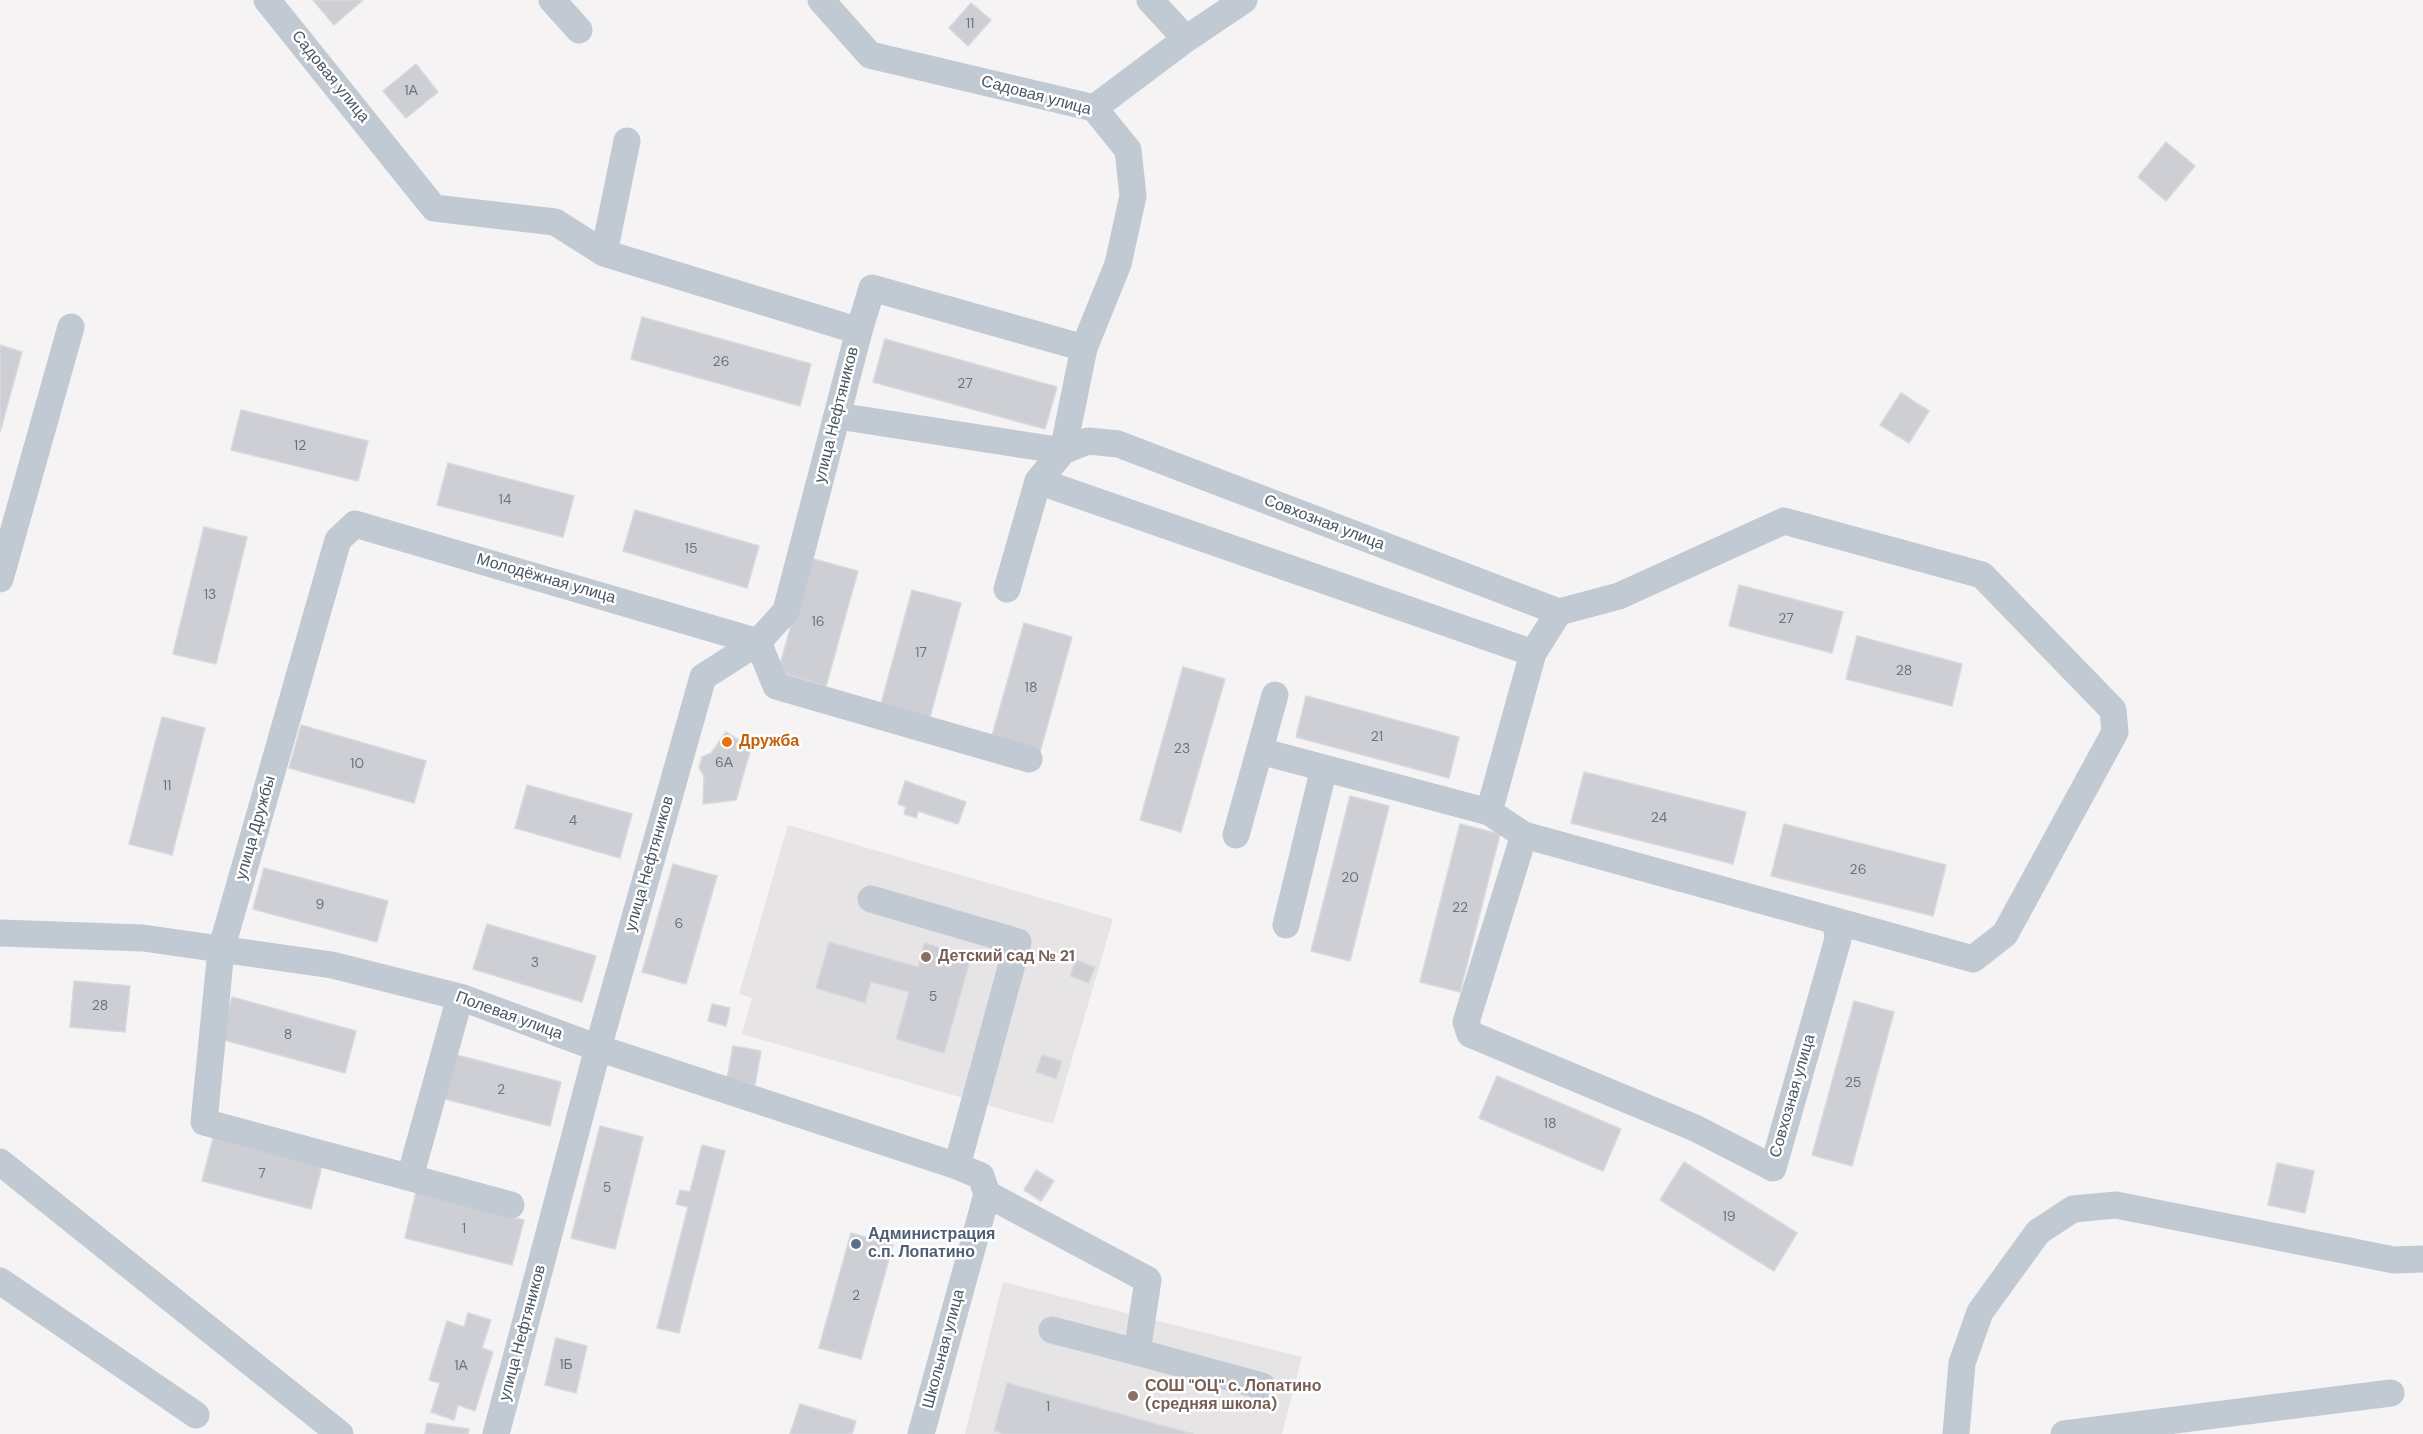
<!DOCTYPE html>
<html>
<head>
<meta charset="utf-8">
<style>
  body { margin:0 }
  canvas { display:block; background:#f5f3f3 }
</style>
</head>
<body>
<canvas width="2423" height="1434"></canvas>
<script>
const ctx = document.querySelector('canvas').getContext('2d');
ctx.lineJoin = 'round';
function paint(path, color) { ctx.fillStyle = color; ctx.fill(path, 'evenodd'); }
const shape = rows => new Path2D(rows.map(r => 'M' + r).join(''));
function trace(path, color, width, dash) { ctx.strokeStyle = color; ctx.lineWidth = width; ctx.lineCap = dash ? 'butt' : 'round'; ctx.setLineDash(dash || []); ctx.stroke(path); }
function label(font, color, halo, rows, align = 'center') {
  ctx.font = font + ' "DM Sans",sans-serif'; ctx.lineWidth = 5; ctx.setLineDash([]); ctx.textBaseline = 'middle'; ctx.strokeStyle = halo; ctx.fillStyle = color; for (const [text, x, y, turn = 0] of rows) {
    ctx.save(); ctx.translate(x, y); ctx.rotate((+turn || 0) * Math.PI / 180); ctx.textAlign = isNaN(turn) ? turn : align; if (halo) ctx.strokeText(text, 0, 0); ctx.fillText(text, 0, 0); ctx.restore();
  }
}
paint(shape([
  [788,825,1113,919,1053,1124,742,1034,752,998,739,994],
  [1003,1282,1302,1357,1282,1434,965,1434]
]), '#e6e4e5');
const building = shape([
  [313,0,363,0,334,25,313,0],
  [971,3,991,20,968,46,949,28,971,3],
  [416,64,438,92,406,118,383,91,416,64],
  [2166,142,2195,166,2166,201,2138,177,2166,142],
  [642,317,811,364,800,406,631,359,642,317],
  [885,339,1057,387,1045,429,873,382,885,339],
  [0,345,22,352,0,432,0,345],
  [1901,393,1929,411,1909,443,1880,425,1901,393],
  [241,410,368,441,358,481,231,450,241,410],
  [448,463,574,496,563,537,437,505,448,463],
  [635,510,759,546,747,588,623,551,635,510],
  [204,527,247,537,216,664,173,654,204,527],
  [810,558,858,571,826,686,778,672,810,558],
  [1739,585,1843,612,1832,653,1729,626,1739,585],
  [912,590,961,603,930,717,881,704,912,590],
  [1024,623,1072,637,1040,752,991,739,1024,623],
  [1857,636,1962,664,1952,706,1846,679,1857,636],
  [1183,667,1225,679,1181,832,1140,820,1183,667],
  [1306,696,1459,737,1449,778,1296,737,1306,696],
  [162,717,205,728,172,855,129,844,162,717],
  [301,725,426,761,414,803,289,768,301,725],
  [726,732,751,748,736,800,703,804,704,776,699,768,702,757,711,753,726,732],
  [1584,772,1746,812,1733,864,1571,823,1584,772],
  [905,781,966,802,958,824,918,811,916,818,904,814,906,807,898,804,905,781],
  [527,785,632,814,620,858,515,828,527,785],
  [1350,796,1389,806,1350,961,1311,951,1350,796],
  [1460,824,1500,834,1460,992,1420,982,1460,824],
  [1784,824,1946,865,1933,916,1771,876,1784,824],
  [673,864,717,876,686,984,642,972,673,864],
  [264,868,388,901,377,942,253,909,264,868],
  [487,924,596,956,582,1002,473,969,487,924],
  [829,942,918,967,924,943,971,957,944,1053,896,1039,909,992,871,982,865,1003,816,988,829,942],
  [1076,960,1095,967,1089,983,1070,976,1076,960],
  [74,981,130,986,125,1032,70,1027,74,981],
  [232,997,356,1031,345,1073,221,1039,232,997],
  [1854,1001,1894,1012,1852,1166,1812,1155,1854,1001],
  [712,1004,730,1008,726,1026,708,1021,712,1004],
  [733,1046,761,1051,755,1085,727,1079,733,1046],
  [453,1054,561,1082,550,1126,441,1098,453,1054],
  [1042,1055,1062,1061,1056,1079,1036,1072,1042,1055],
  [1497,1076,1621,1129,1603,1171,1479,1118,1497,1076],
  [600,1126,643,1137,615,1249,571,1238,600,1126],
  [213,1138,322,1166,311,1209,202,1181,213,1138],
  [702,1145,725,1151,679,1333,657,1328,688,1207,676,1204,680,1190,690,1192,702,1145],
  [1684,1162,1797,1233,1774,1271,1660,1200,1684,1162],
  [2277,1163,2314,1171,2305,1213,2268,1205,2277,1163],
  [1036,1170,1054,1181,1041,1201,1024,1190,1036,1170],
  [416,1192,524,1220,512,1265,405,1238,416,1192],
  [851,1233,893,1245,861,1359,819,1348,851,1233],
  [468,1313,491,1320,482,1348,493,1352,475,1411,458,1405,454,1420,431,1412,440,1383,429,1380,447,1321,464,1327,468,1313],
  [556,1338,587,1346,576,1393,545,1385,556,1338],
  [1007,1383,1193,1434,1004,1434,994,1431,1007,1383],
  [800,1404,856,1421,852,1434,790,1434,800,1404],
  [427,1423,469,1429,468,1434,425,1434,427,1423]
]);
paint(building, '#cdcfd5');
trace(building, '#d7d9de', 1.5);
trace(shape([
  [267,0,434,208,555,222,604,253],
  [552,0,579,30],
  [821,0,870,55,1094,108,1128,150,1133,196,1118,264,1084,348,1063,451,1038,481,1007,589],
  [1150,0,1186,39],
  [1094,108,1186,39,1244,0],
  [627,141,604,253,859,331],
  [838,416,1063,451,1088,441,1118,444,1559,612,1533,653,1489,812,1524,835,1466,1022,1470,1034,1695,1128,1773,1168,1838,939,1836,921,1524,835],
  [1038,481,1533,653],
  [0,579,71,327],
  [1559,612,1619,596,1784,521,1982,575,2113,710,2115,732,2005,934,1973,959,1836,921],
  [1260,751,1324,768],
  [1236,835,1275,695],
  [871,899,1018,942,957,1166],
  [1286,925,1324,768,1489,812],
  [0,933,143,938,332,965,460,997,598,1048,957,1166,981,1176,987,1194],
  [0,1162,340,1434],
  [410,1177,460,997],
  [987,1194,1148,1280,1137,1352,1262,1386],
  [511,1205,204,1122,221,950,338,540,355,524,758,642,776,686,1029,759],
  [0,1281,196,1415],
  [1052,1330,1137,1352],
  [496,1434,598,1048,703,677,758,642,786,611,859,331,872,288,1084,348],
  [921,1434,987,1194],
  [1956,1434,1962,1363,1980,1312,2038,1232,2073,1209,2116,1205,2394,1260,2423,1259],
  [2064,1434,2391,1393]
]), '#c1cad2', 27);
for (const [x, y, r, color] of [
  [727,742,6,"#e8710a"],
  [926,957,6,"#8d6e63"],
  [856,1244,6,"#5c6f8a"],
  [1133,1396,6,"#8d6e63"]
]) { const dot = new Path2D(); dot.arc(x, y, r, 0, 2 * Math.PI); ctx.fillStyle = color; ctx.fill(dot); trace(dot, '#fff', 2); }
label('14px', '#6b747e', null, [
  ["11",970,24],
  ["1А",411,91],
  ["26",721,362],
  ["27",965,384],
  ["12",300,446],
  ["14",505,500],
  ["15",691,549],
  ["13",210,595],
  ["27",1786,619],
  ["16",818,622],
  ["17",921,653],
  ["28",1904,671],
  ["18",1031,688],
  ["21",1377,737],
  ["23",1182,749],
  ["6А",724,763],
  ["10",357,764],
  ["11",167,786],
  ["24",1659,818],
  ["4",573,821],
  ["26",1858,870],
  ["20",1350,878],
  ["9",320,905],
  ["22",1460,908],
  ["6",679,924],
  ["3",535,963],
  ["5",933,997],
  ["28",100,1006],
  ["8",288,1035],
  ["25",1853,1083],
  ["2",501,1090],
  ["18",1550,1124],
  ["7",262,1174],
  ["5",607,1188],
  ["19",1729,1217],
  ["1",464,1229],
  ["2",856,1296],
  ["1Б",566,1365],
  ["1А",461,1366],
  ["1",1048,1407]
]);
label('16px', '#4a5661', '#fff', [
  ["Садовая улица",330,77,51],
  ["Садовая улица",1036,96,15],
  ["улица Нефтяников",837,415,-76],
  ["Совхозная улица",1324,523,21],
  ["Молодёжная улица",546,579,16],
  ["улица Дружбы",256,828,-74],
  ["улица Нефтяников",650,864,-74],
  ["Полевая улица",509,1016,20],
  ["Совхозная улица",1793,1096,-74],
  ["улица Нефтяников",523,1333,-75],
  ["Школьная улица",944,1349,-75]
]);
label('bold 16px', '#c56008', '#fff', [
  ["Дружба",739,742]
], 'left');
label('bold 16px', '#785e54', '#fff', [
  ["Детский сад № 21",938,957],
  ["СОШ \"ОЦ\" с. Лопатино",1145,1387],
  ["(средняя школа)",1145,1405]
], 'left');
label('bold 16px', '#4e5e75', '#fff', [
  ["Администрация",868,1235],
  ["с.п. Лопатино",868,1253]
], 'left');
</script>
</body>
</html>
